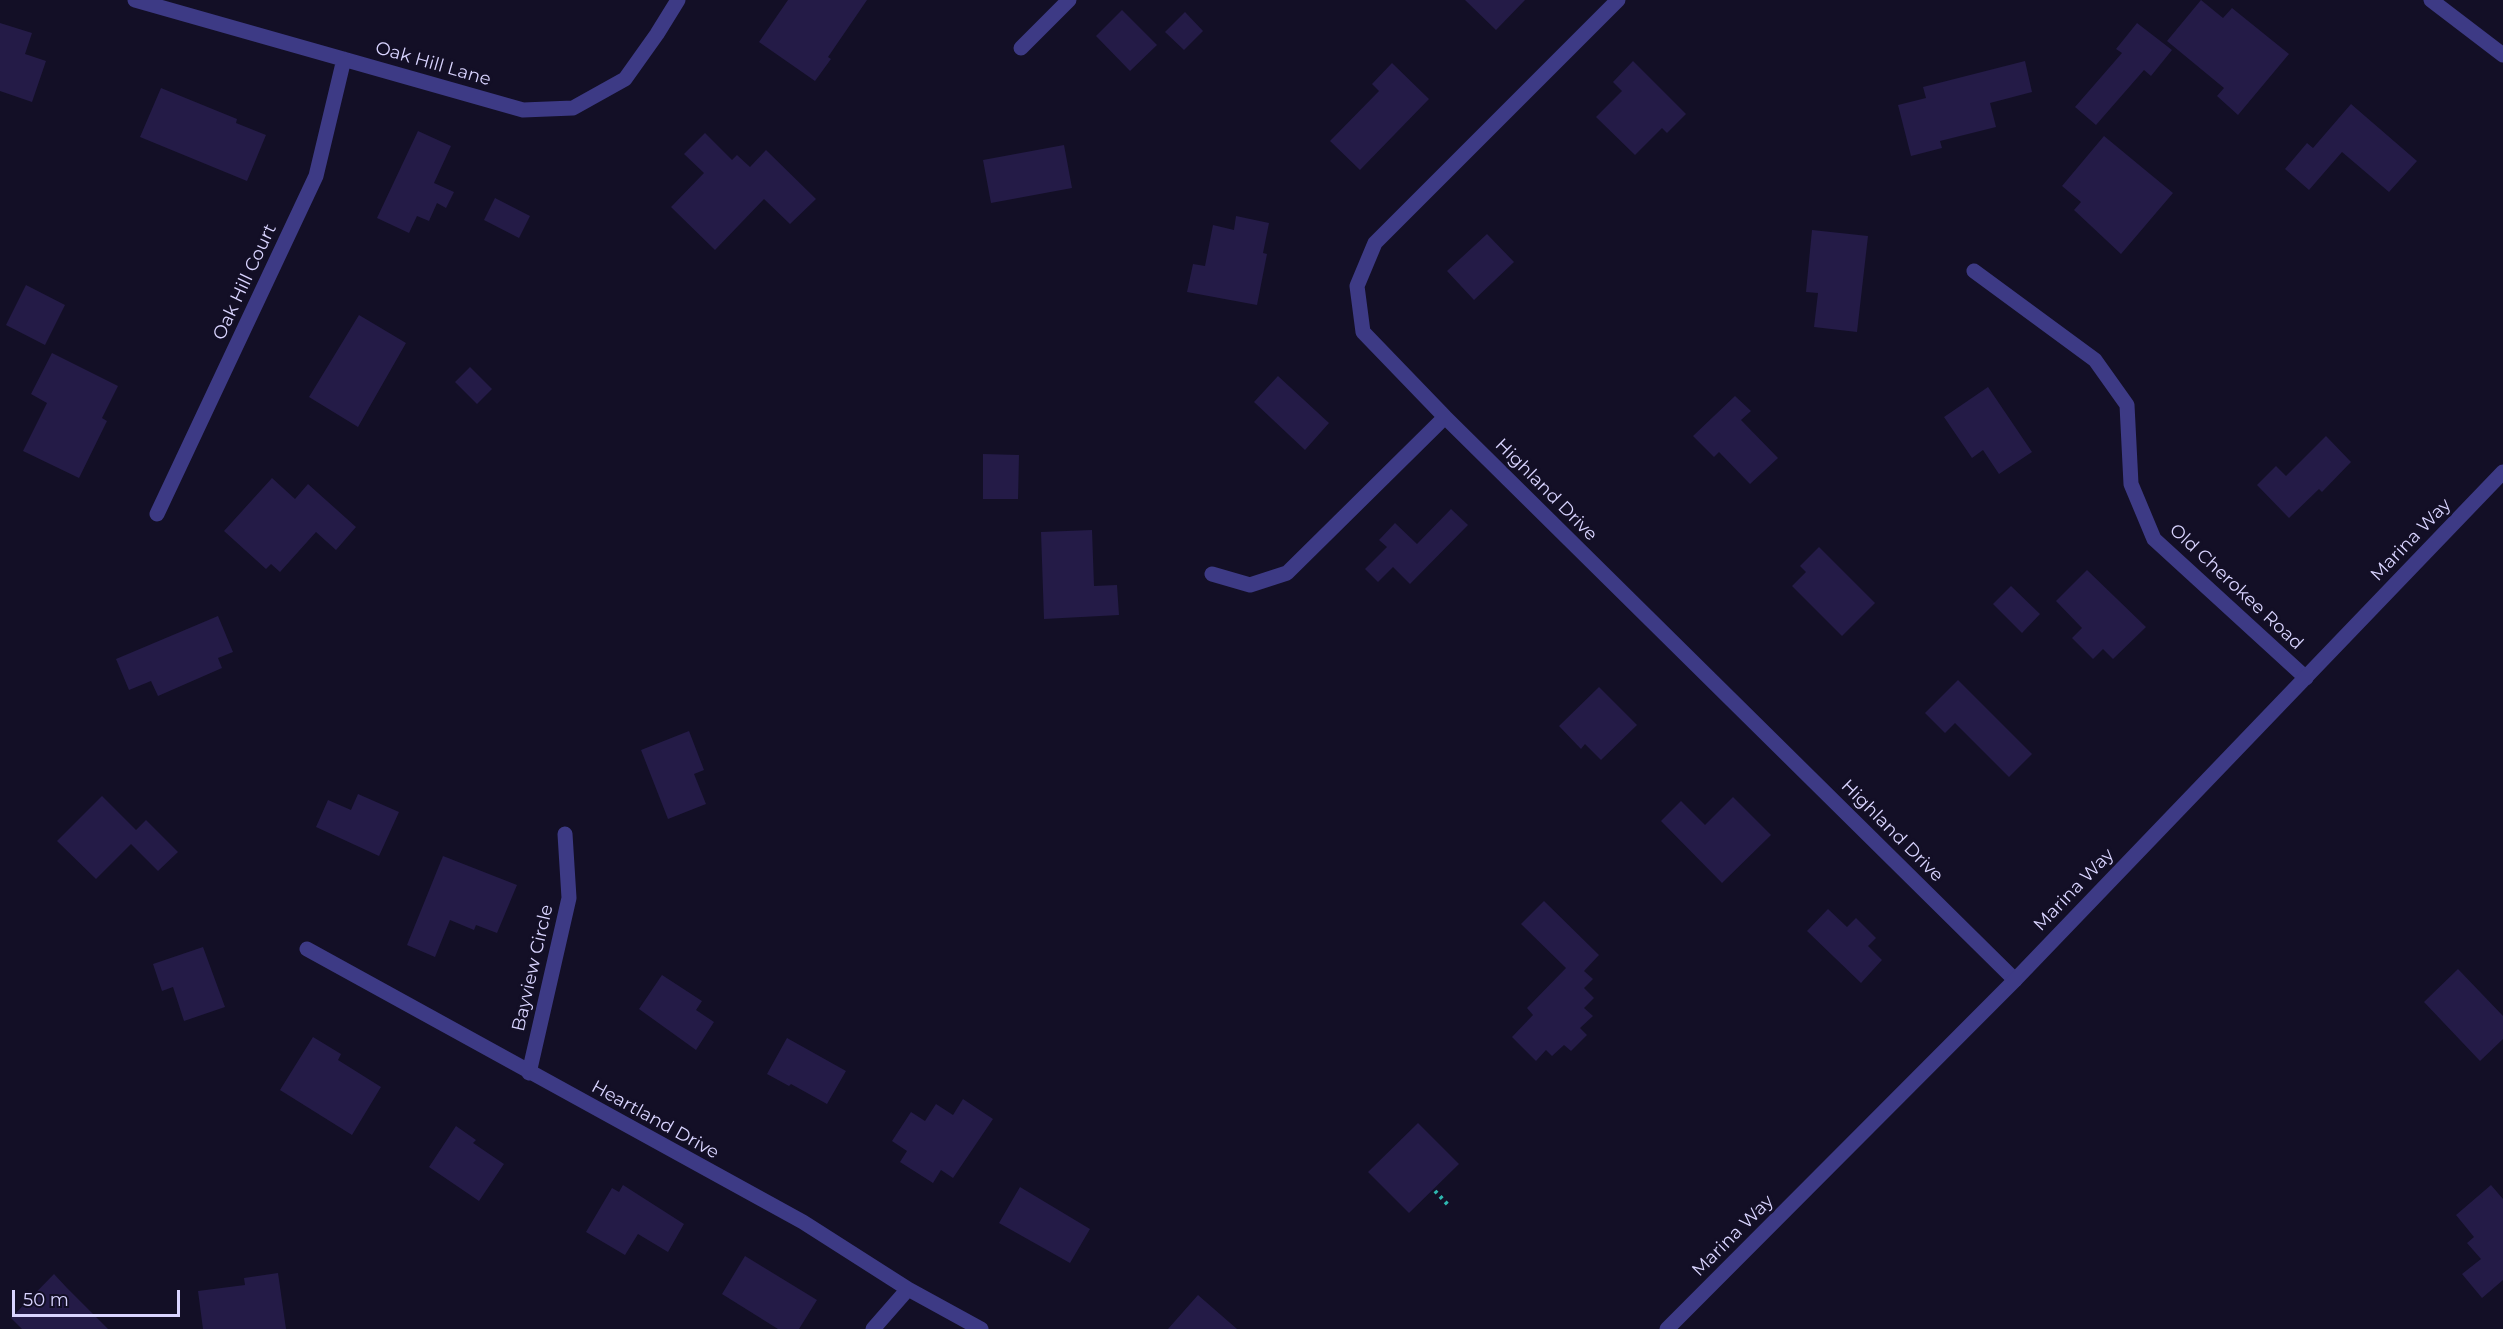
<!DOCTYPE html>
<html>
<head>
<meta charset="utf-8">
<style>
  body { margin:0 }
  #map { position:relative; width:2503px; height:1329px; overflow:hidden; background:#130f26; font-family:Montserrat,sans-serif }
  canvas { display:block }
  .scale { position:absolute; left:12px; top:1290px; width:168px; height:27px; box-sizing:border-box; border:3px solid #d9d4ff; border-top:0; padding-left:8px; font-size:18px; line-height:21px; white-space:nowrap; color:#d9d4ff; -webkit-text-stroke:4px #130f26; paint-order:stroke }
</style>
</head>
<body>
<div id="map">
<canvas width="2503" height="1329"></canvas>
<div class="scale">50 m</div>
</div>
<script>
const ctx = document.querySelector('canvas').getContext('2d');
ctx.lineJoin = 'round';
function paint(path, color) { ctx.fillStyle = color; ctx.fill(path, 'evenodd'); }
const shape = rows => new Path2D(rows.map(r => 'M' + r).join(''));
function trace(path, color, width, dash) { ctx.strokeStyle = color; ctx.lineWidth = width; ctx.lineCap = dash ? 'butt' : 'round'; ctx.setLineDash(dash || []); ctx.stroke(path); }
function label(font, color, halo, rows, align = 'center') {
  ctx.font = font + ' Montserrat,sans-serif'; ctx.lineWidth = 6; ctx.setLineDash([]); ctx.textBaseline = 'middle'; ctx.strokeStyle = halo; ctx.fillStyle = color; for (const [text, x, y, turn = 0] of rows) {
    ctx.save(); ctx.translate(x, y); ctx.rotate((+turn || 0) * Math.PI / 180); ctx.textAlign = isNaN(turn) ? turn : align; if (halo) ctx.strokeText(text, 0, 0); ctx.fillText(text, 0, 0); ctx.restore();
  }
}
paint(shape([
  [788,0,867,0,828,57,831,59,815,81,759,42],
  [1465,0,1525,0,1496,30],
  [2201,0,2223,18,2232,8,2289,54,2238,115,2217,96,2224,88,2167,41],
  [1122,10,1157,45,1130,71,1096,36],
  [1185,12,1203,31,1184,50,1165,32],
  [0,23,32,33,25,54,46,61,32,102,0,91],
  [2137,23,2172,50,2151,76,2144,70,2096,125,2075,107,2122,53,2116,49],
  [1633,61,1686,114,1667,133,1662,128,1635,155,1596,117,1622,91,1613,82],
  [2025,61,2032,92,1990,103,1996,127,1940,141,1942,148,1911,156,1898,105,1926,98,1923,87],
  [1392,63,1429,99,1360,170,1330,141,1379,91,1372,84],
  [161,88,237,119,236,123,266,135,247,181,140,137],
  [2351,104,2417,161,2389,192,2342,152,2309,190,2285,169,2307,143,2313,148],
  [418,131,451,146,434,183,454,192,446,208,437,203,429,221,417,216,409,233,377,218],
  [705,133,732,160,737,155,750,167,766,150,816,199,790,224,764,199,715,250,671,207,704,173,684,154],
  [2104,136,2173,193,2121,254,2074,210,2081,202,2062,186],
  [1064,145,1072,188,991,203,983,160],
  [495,198,530,216,519,238,484,220],
  [1236,216,1269,223,1263,253,1267,254,1257,305,1187,292,1193,264,1205,266,1213,225,1234,230],
  [1812,230,1868,236,1857,332,1814,327,1818,293,1806,292],
  [1487,234,1514,262,1474,300,1447,271],
  [26,285,65,305,45,345,6,325],
  [359,315,406,343,358,427,309,397],
  [52,353,118,386,102,418,107,421,79,478,23,451,47,403,31,394],
  [470,367,492,389,477,404,455,382],
  [1278,376,1329,423,1305,450,1254,402],
  [1988,387,2032,452,1999,474,1983,450,1972,458,1944,417],
  [1735,396,1751,411,1741,420,1778,458,1750,484,1719,452,1714,457,1693,436],
  [2326,436,2351,462,2322,492,2319,489,2289,518,2257,485,2276,466,2286,476],
  [983,454,1019,455,1018,499,983,499],
  [272,478,295,499,308,484,356,527,336,550,316,532,280,572,271,564,266,569,224,531],
  [1451,509,1468,525,1410,584,1393,567,1378,582,1365,569,1387,547,1379,540,1395,523,1417,544],
  [1092,530,1094,586,1117,585,1119,615,1044,619,1041,532],
  [1819,547,1875,603,1842,636,1792,586,1806,572,1800,566],
  [2087,570,2146,627,2113,659,2103,649,2093,659,2072,638,2082,628,2056,601],
  [2011,586,2040,614,2022,633,1993,604],
  [218,616,233,652,218,658,222,668,158,696,151,681,129,690,116,659],
  [1958,680,2032,754,2009,777,1955,723,1945,733,1925,713],
  [1599,687,1637,725,1601,760,1585,744,1581,749,1559,726],
  [689,731,704,770,694,774,706,804,668,819,641,750],
  [358,794,399,812,379,856,316,827,328,800,351,810],
  [102,796,136,830,146,820,178,852,158,871,131,844,96,879,57,841],
  [1733,797,1771,835,1722,883,1661,821,1681,801,1705,825],
  [443,856,517,885,497,933,476,925,474,930,450,920,435,957,407,945],
  [1544,901,1599,955,1584,971,1593,979,1584,988,1594,998,1584,1008,1593,1016,1580,1028,1587,1035,1571,1051,1564,1045,1552,1056,1546,1050,1536,1061,1512,1037,1533,1015,1527,1008,1566,968,1521,924],
  [1828,909,1847,927,1856,918,1876,938,1868,946,1882,960,1861,983,1807,931],
  [203,947,225,1007,184,1021,173,987,162,991,153,964],
  [2458,969,2503,1016,2503,1039,2480,1061,2424,1002],
  [662,975,702,1001,696,1010,714,1022,696,1050,639,1009],
  [313,1037,341,1054,338,1060,381,1087,352,1135,280,1090],
  [787,1038,846,1071,827,1104,791,1084,789,1086,767,1074],
  [963,1099,993,1119,953,1178,941,1170,933,1183,900,1162,907,1151,892,1141,911,1112,925,1121,936,1104,953,1115],
  [1418,1123,1459,1164,1409,1213,1368,1172],
  [456,1126,476,1140,473,1143,504,1164,479,1201,429,1167],
  [623,1185,684,1224,668,1252,638,1234,625,1255,586,1232,612,1188,619,1192],
  [2491,1185,2503,1199,2503,1280,2482,1298,2462,1274,2481,1259,2467,1243,2474,1237,2456,1215],
  [1020,1187,1090,1229,1070,1263,999,1223],
  [745,1256,817,1300,799,1329,778,1329,722,1294],
  [278,1273,286,1329,203,1329,198,1291,245,1285,244,1278],
  [54,1274,67,1288,108,1329,22,1329,11,1318],
  [1198,1295,1237,1329,1168,1329]
]), '#241b47');
trace(shape([
  [1435,1191,1449,1206]
]), '#2fb8b0', 4, [3, 4.5]);
trace(shape([
  [135,0,523,110,573,108,625,79,657,34,678,0],
  [1618,0,1375,243,1357,286,1363,332,1445,417,2015,980],
  [1021,48,1069,0],
  [1974,271,2095,360,2127,405,2131,484,2154,539,2306,678],
  [157,514,316,176,344,59],
  [1212,574,1250,585,1287,573,1445,417],
  [307,949,803,1222,908,1289,981,1329],
  [529,1073,569,898,565,834],
  [873,1329,908,1289]
]), '#3d3a85', 15);
trace(shape([
  [2431,0,2503,55],
  [1667,1329,2015,980,2503,472]
]), '#3d3a85', 15);
label('18px', '#d9d4ff', '#130f26', [
  ["Oak Hill Lane",433,64,16],
  ["Oak Hill Court",245,282,-65],
  ["Highland Drive",1546,490,45],
  ["Marina Way",2411,540,-46],
  ["Old Cherokee Road",2236,587,43],
  ["Highland Drive",1892,831,45],
  ["Marina Way",2074,890,-46],
  ["Bayview Circle",533,968,-77],
  ["Heartland Drive",655,1120,29],
  ["Marina Way",1733,1236,-45]
]);
</script>
</body>
</html>
